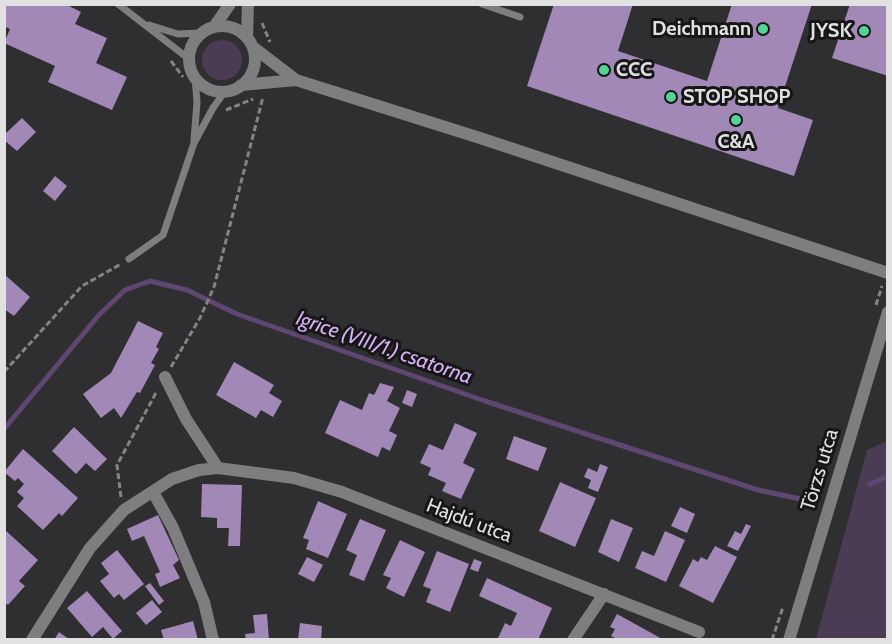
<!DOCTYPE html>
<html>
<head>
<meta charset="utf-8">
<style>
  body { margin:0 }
  #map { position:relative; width:892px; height:644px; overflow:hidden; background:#2f2e30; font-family:Cabin,sans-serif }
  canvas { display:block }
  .frame { position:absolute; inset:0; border:6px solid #e2e1e2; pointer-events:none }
</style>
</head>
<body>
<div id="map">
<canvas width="892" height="644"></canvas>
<div class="frame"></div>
</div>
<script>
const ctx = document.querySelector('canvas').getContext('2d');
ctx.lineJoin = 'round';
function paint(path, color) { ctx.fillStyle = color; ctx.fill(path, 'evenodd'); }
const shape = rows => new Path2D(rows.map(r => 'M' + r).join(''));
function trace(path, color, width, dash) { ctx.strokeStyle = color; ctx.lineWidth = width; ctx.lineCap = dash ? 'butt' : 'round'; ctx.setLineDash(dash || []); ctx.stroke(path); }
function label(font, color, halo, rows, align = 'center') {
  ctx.font = font + ' Cabin,sans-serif'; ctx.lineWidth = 6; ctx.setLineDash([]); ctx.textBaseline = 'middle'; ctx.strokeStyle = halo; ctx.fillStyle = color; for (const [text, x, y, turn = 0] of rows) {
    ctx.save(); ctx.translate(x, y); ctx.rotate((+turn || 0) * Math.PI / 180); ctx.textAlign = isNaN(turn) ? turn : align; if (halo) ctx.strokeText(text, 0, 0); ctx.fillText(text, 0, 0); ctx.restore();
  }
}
paint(shape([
  '202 60a20 20 0 1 1 40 0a20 20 0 1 1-40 0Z',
  [887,441,887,639,816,639,867,450]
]), '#4a3c55');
trace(shape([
  [4,429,99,315,125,290,150,281,187,290,237,314,485,401,758,490,810,501],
  [870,484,888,476]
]), '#5e4770', 5);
paint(shape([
  [4,4,65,4,81,12,75,24,107,38,96,63,127,77,112,110,48,82,55,66,4,43,10,29,4,26],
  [554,4,633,4,618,51,707,81,732,4,812,4,778,108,813,120,794,176,527,86],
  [850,4,888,4,888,76,832,58],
  [22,118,36,132,17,151,4,140,4,135],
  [55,176,67,186,55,201,43,191],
  [4,274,30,297,14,316,4,309],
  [138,321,163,333,156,347,159,349,151,363,155,365,140,393,137,392,121,418,114,408,101,418,83,394,111,373],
  [234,362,274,385,269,393,282,401,273,417,261,410,256,418,216,395],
  [380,383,394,387,387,401,400,408,389,431,397,435,390,451,382,447,378,457,325,433,340,400,362,410,369,393,374,395],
  [407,390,417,394,412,407,402,403],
  [455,423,477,433,463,463,475,469,461,499,442,491,446,483,428,475,431,468,420,463,429,444,443,450],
  [74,427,107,459,95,471,86,463,76,474,52,451],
  [514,436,547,448,538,471,506,459],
  [23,449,78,498,62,516,59,513,43,530,17,506,24,498,17,492,24,484,18,478,15,481,4,472],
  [600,464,608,467,598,492,588,488,591,480,584,477,588,468,597,472],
  [560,482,596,498,575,547,539,531],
  [202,484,242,485,240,546,228,546,229,528,217,528,217,518,201,517],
  [318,501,347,514,328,558,306,549,309,540,303,538],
  [680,507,695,514,687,533,671,526],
  [158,515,179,560,173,565,180,578,160,587,155,574,160,572,144,536,132,541,127,529],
  [360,519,386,530,364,581,349,575,357,555,346,550],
  [611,519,633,528,619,562,598,552],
  [746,524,751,526,738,551,727,546,735,531,741,534],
  [4,529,38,560,19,581,25,586,8,605,4,602],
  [665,531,685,540,666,582,635,568,642,551,654,556],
  [400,540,425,552,404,597,386,588,391,578,383,575],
  [715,546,737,557,713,603,679,586,693,559,698,562,701,557,707,560],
  [117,550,144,584,124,600,119,594,114,598,100,581,109,574,101,563],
  [437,551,469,564,450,612,426,602,431,589,423,586],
  [307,557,323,565,314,582,298,574],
  [474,559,482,562,478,572,470,569],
  [487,578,552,608,538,640,498,638,505,623,511,626,517,613,479,596],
  [150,583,164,601,159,605,145,586],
  [87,591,122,631,113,639,103,627,92,637,67,608],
  [152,600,162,612,146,625,136,613],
  [267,614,269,640,246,640,245,634,255,633,253,615],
  [617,614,664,640,619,640,611,636,615,629,610,627],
  [193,621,198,640,164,640,161,630],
  [300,623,322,626,321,640,298,640],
  [59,632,70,640,54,640]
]), '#a288b6');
trace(shape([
  [262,23,270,42],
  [171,61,183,77],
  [226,110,253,99],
  [876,305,882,286],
  [171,367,200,318,214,287,263,97],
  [4,372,82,286,121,264],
  [121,497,117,465,157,391],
  [772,640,783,607]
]), '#858485', 3, [6, 3]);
trace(shape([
  [118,4,189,59],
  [482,4,520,17],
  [149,25,178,34,201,33],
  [194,140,197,102,195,78],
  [129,259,163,235,194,143,213,108,225,91]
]), '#7e7d7f', 7);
trace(shape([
  '189 59a33 33 0 1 1 66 0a33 33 0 1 1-66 0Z',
  [214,27,230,4],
  [247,38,248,4],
  [253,47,296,80,480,138,888,273],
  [241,85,296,80],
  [165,377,186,419,218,468],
  [153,492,173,528,204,602,213,640],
  [32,640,90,548,124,510,172,479,199,470,218,468,294,478,342,492,699,632],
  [573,640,604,594],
  [789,640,888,312]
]), '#7e7d7f', 12);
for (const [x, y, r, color] of [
  [763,29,6,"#53d396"],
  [864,31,6,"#53d396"],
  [604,70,6,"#53d396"],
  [671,97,6,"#53d396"],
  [736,120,6,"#53d396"]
]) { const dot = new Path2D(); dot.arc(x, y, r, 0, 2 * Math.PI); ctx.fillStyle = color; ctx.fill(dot); trace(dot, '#171617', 2); }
label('bold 20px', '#e2e1e2', '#171617', [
  ["Deichmann",751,29],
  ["JYSK",852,31],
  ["CCC",616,70,"left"],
  ["STOP SHOP",683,97,"left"],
  ["C&A",736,142,"center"]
], 'right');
label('20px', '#e2e1e2', '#171617', [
  ["Törzs utca",820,470,-73],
  ["Hajdú utca",469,521,21]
]);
label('italic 21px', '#d6b0f5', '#171617', [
  ["Igrice (VIII/1.) csatorna",384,348,19]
]);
</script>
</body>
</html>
